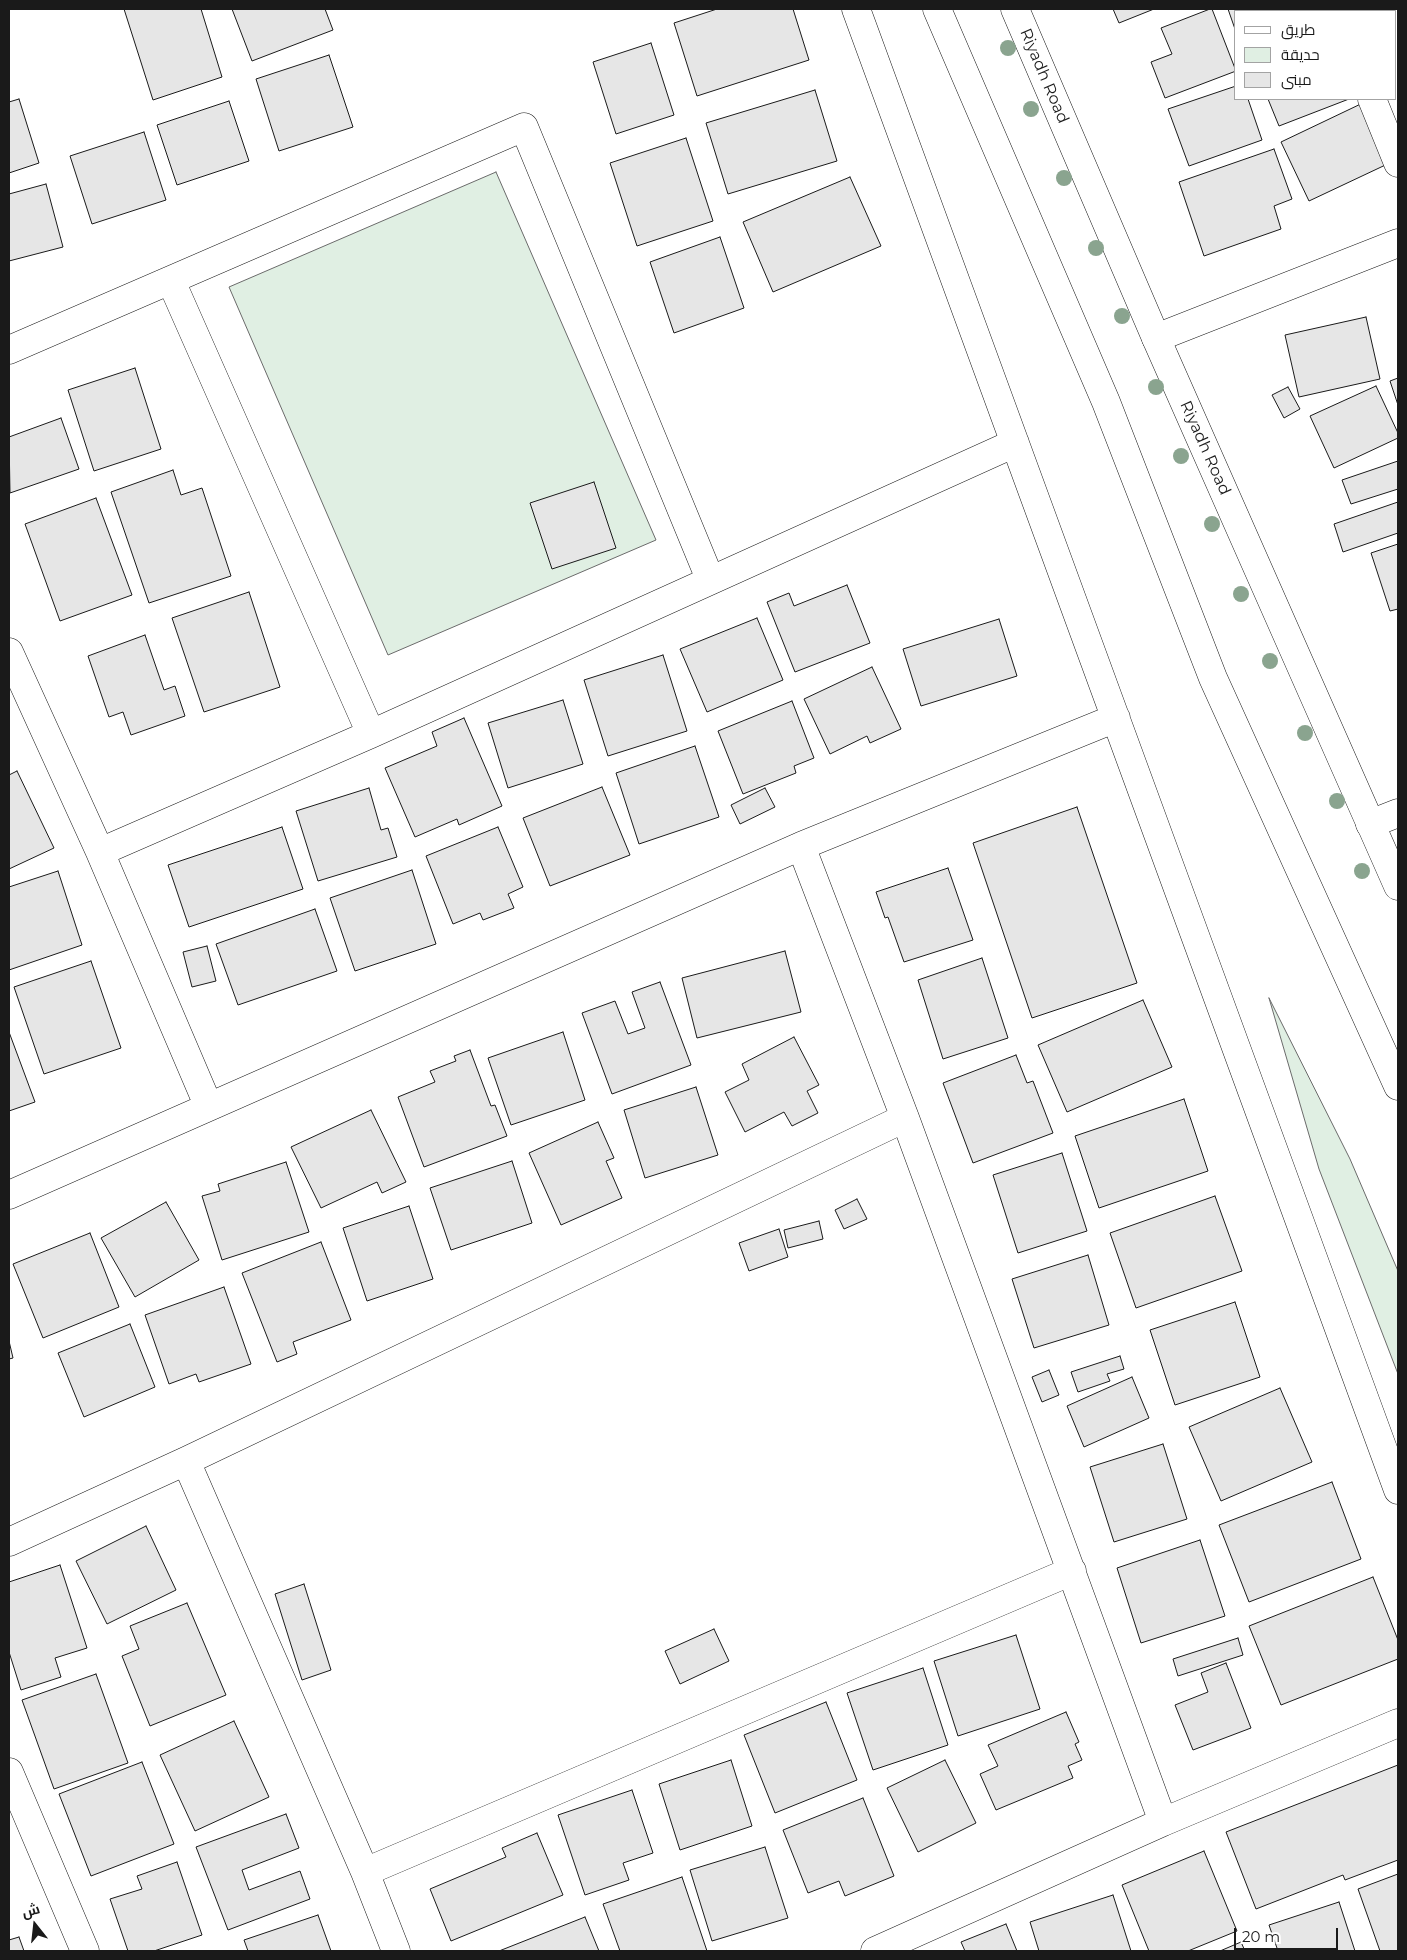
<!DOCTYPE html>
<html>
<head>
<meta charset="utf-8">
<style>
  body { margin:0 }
  #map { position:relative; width:1407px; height:1960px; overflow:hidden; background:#fff; font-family:Montserrat,Cairo,sans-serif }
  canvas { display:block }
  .frame { position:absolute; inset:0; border:10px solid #1a1a1a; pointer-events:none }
  .legend { position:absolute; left:1234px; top:10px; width:162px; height:90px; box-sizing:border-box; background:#fff; border:1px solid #a3a3a3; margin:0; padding:6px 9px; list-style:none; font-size:15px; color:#1a1a1a }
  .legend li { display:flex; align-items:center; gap:10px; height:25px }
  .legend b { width:25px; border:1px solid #a3a3a3 }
  .north { position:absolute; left:10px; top:1900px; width:50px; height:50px; -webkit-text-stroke:4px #fff; paint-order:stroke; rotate:344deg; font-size:14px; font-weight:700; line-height:20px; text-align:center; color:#1a1a1a }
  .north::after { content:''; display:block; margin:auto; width:18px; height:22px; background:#1a1a1a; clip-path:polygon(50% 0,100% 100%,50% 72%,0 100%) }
  .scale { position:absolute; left:1234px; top:1928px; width:104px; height:22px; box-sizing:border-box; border:2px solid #1a1a1a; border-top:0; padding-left:6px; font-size:15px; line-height:18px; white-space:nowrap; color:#1a1a1a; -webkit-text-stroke:4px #fff; paint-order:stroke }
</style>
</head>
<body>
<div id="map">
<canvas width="1407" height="1960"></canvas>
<div class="frame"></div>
<ul class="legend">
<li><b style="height:6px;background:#fff"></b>طريق</li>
<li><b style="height:14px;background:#e0efe3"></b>حديقة</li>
<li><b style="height:14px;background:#e6e6e6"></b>مبنى</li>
</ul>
<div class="north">ش</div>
<div class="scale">20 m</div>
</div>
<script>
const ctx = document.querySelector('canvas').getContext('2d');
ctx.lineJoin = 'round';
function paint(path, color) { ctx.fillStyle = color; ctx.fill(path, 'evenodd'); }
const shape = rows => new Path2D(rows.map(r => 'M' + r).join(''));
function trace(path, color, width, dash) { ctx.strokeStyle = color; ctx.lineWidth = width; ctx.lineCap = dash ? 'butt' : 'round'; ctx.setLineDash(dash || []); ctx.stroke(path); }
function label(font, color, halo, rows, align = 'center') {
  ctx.font = font + ' Montserrat,sans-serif'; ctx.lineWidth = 4; ctx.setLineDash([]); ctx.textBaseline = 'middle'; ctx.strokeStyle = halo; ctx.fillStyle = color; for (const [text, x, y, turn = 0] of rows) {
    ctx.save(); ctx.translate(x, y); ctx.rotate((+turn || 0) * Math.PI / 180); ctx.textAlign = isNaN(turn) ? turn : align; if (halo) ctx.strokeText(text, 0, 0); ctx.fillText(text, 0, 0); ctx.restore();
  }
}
const green = shape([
  [496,172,656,540,388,655,229,287,496,172],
  [1269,998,1350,1159,1398,1271,1398,1374,1319,1169,1269,998]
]);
paint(green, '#e0efe3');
trace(green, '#6a6a6a', 1);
const building = shape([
  [124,9,201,9,222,77,153,100,124,9],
  [232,9,325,9,333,30,252,61,232,9],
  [717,9,793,9,809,60,697,96,674,23,717,9],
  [1113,9,1154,9,1119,23,1113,9],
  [1210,9,1212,9,1236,71,1165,98,1151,62,1172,54,1161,28,1210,9],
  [1228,9,1324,9,1325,11,1236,11,1236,32,1228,9],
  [651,43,674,115,616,134,593,62,651,43],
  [329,55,353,127,279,151,256,79,329,55],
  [1236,86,1236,99,1248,99,1262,140,1189,166,1168,109,1236,86],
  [815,90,837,161,728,194,706,123,815,90],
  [19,99,39,163,9,173,9,102,19,99],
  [1268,99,1349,99,1279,126,1268,99],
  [229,101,249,161,177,185,157,125,229,101],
  [1367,101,1396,160,1309,201,1281,142,1367,101],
  [144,132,166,200,92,224,70,156,144,132],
  [686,138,713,221,637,246,610,163,686,138],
  [1274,149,1292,199,1274,206,1281,229,1204,256,1179,182,1274,149],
  [850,177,881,246,773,292,743,222,850,177],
  [46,184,63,247,9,261,9,194,46,184],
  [720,237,744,308,674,333,650,262,720,237],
  [1366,317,1380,379,1299,397,1285,335,1366,317],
  [135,368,161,449,94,471,68,390,135,368],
  [1398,378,1398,405,1390,381,1398,378],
  [1376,386,1398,433,1398,438,1334,468,1310,416,1376,386],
  [1288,387,1300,409,1284,418,1272,395,1288,387],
  [61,418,79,469,10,493,9,437,61,418],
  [1398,461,1398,489,1351,504,1342,480,1398,461],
  [173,470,181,495,202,488,231,576,149,603,111,492,173,470],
  [594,482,616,548,552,569,530,503,594,482],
  [96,498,132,595,60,621,25,524,96,498],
  [1398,502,1398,533,1343,552,1334,524,1398,502],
  [1398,544,1398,609,1390,611,1371,553,1398,544],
  [847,585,870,643,795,672,767,602,789,593,794,606,847,585],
  [249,592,280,687,204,712,172,618,249,592],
  [757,618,783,680,707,712,680,649,757,618],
  [999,619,1017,676,921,706,903,649,999,619],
  [145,635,164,690,175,686,185,716,131,735,123,712,109,717,88,656,145,635],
  [663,655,687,731,608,756,584,680,663,655],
  [872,667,901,729,870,743,867,736,830,754,804,699,872,667],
  [563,700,583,764,508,788,488,723,563,700],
  [792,701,814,758,794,766,796,773,743,794,718,731,792,701],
  [464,718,502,806,459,825,457,819,415,837,385,768,437,746,432,732,464,718],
  [695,746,719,817,639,844,616,773,695,746],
  [17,771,54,848,9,869,9,775,17,771],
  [602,787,630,855,550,886,523,818,602,787],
  [369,788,381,830,388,828,397,857,318,881,296,811,369,788],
  [765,788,775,807,740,824,731,805,765,788],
  [1077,807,1137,983,1032,1018,973,843,1077,807],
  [282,827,303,889,189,927,168,865,282,827],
  [498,827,523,887,508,894,514,908,483,920,480,913,453,924,426,856,498,827],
  [948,868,973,940,904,962,888,917,885,918,876,892,948,868],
  [412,870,436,944,355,971,330,898,412,870],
  [58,871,82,945,9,970,9,887,58,871],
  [315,909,337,971,238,1005,216,944,315,909],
  [207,946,216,981,192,987,183,952,207,946],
  [785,951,801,1012,697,1038,682,978,785,951],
  [982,958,1008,1038,943,1059,918,980,982,958],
  [91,961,121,1048,44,1074,14,987,91,961],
  [660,982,691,1065,612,1094,582,1013,615,1001,628,1034,645,1028,632,992,660,982],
  [1143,1000,1172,1067,1067,1112,1038,1045,1143,1000],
  [9,1032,35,1102,9,1111,9,1032],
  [563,1032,585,1100,511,1125,488,1058,563,1032],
  [794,1037,819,1085,807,1091,818,1113,792,1126,784,1112,745,1132,725,1092,749,1080,742,1064,794,1037],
  [470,1050,491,1106,495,1105,507,1136,424,1167,398,1097,435,1082,430,1071,456,1061,454,1056,470,1050],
  [1016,1055,1027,1083,1033,1081,1053,1133,973,1163,943,1083,1016,1055],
  [696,1087,718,1155,645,1178,624,1110,696,1087],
  [1184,1099,1208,1171,1099,1208,1075,1136,1184,1099],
  [371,1110,406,1182,382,1193,377,1182,321,1208,291,1147,371,1110],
  [598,1122,614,1158,606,1161,622,1198,561,1225,529,1153,598,1122],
  [1062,1153,1087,1231,1018,1253,993,1175,1062,1153],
  [512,1161,532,1223,451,1250,430,1188,512,1161],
  [286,1162,309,1232,222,1260,202,1196,220,1191,218,1184,286,1162],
  [1215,1196,1242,1271,1136,1308,1110,1233,1215,1196],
  [857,1199,867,1219,844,1229,835,1210,857,1199],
  [166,1202,199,1260,135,1297,101,1238,166,1202],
  [409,1206,433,1279,367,1301,343,1228,409,1206],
  [819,1221,823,1239,788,1248,784,1230,819,1221],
  [779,1229,788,1257,749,1271,739,1243,779,1229],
  [90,1233,119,1307,43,1338,13,1264,90,1233],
  [321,1242,351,1320,293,1342,297,1354,277,1362,242,1273,321,1242],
  [1088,1255,1109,1325,1034,1348,1012,1279,1088,1255],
  [224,1287,251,1364,199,1382,196,1374,169,1384,145,1315,224,1287],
  [1235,1302,1260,1377,1175,1405,1150,1330,1235,1302],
  [130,1324,155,1387,84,1417,58,1353,130,1324],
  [9,1341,13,1358,9,1359,9,1341],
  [1120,1356,1124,1369,1107,1374,1110,1381,1078,1392,1071,1372,1120,1356],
  [1049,1370,1059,1395,1042,1402,1032,1377,1049,1370],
  [1132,1377,1149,1418,1084,1447,1067,1406,1132,1377],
  [1280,1388,1312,1462,1221,1501,1189,1427,1280,1388],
  [1163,1444,1187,1519,1114,1542,1090,1467,1163,1444],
  [1332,1482,1361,1559,1249,1602,1219,1525,1332,1482],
  [146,1526,176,1590,107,1624,76,1561,146,1526],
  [1200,1540,1225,1616,1141,1643,1117,1568,1200,1540],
  [60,1565,87,1648,55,1658,61,1677,21,1690,9,1652,9,1582,60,1565],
  [1373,1577,1398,1640,1398,1659,1281,1705,1249,1626,1373,1577],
  [304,1584,331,1670,302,1680,275,1594,304,1584],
  [187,1603,226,1695,150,1726,122,1656,139,1649,130,1626,187,1603],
  [714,1629,729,1661,680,1684,665,1651,714,1629],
  [1016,1635,1040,1709,958,1736,934,1661,1016,1635],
  [1238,1638,1243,1655,1178,1676,1173,1659,1238,1638],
  [1226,1663,1251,1728,1193,1750,1175,1705,1208,1692,1201,1673,1226,1663],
  [923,1668,948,1745,873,1770,847,1693,923,1668],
  [96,1674,128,1763,54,1789,22,1700,96,1674],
  [826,1702,857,1780,775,1813,744,1735,826,1702],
  [1066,1712,1079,1742,1075,1744,1082,1760,1068,1766,1073,1778,996,1810,980,1774,998,1766,988,1745,1066,1712],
  [234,1721,269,1797,195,1831,160,1755,234,1721],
  [731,1760,752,1826,680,1850,659,1784,731,1760],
  [945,1760,976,1823,918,1852,887,1788,945,1760],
  [142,1762,174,1844,91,1876,59,1794,142,1762],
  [1398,1765,1398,1860,1345,1880,1343,1875,1256,1909,1226,1832,1398,1765],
  [632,1790,653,1853,623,1863,629,1880,585,1895,558,1815,632,1790],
  [863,1798,894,1876,845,1896,839,1881,808,1893,783,1830,863,1798],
  [286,1814,299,1848,242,1870,249,1890,300,1871,310,1899,228,1930,196,1847,286,1814],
  [537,1833,563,1895,451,1941,430,1889,506,1857,502,1848,537,1833],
  [765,1847,788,1918,712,1941,690,1870,765,1847],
  [1204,1851,1237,1931,1188,1951,1149,1951,1122,1885,1204,1851],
  [177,1862,202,1935,154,1951,128,1951,110,1899,142,1889,137,1876,177,1862],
  [1398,1874,1398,1951,1380,1951,1358,1889,1398,1874],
  [682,1877,707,1951,620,1951,603,1904,682,1877],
  [1113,1895,1131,1951,1039,1951,1030,1922,1113,1895],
  [1339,1902,1355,1951,1278,1951,1269,1925,1339,1902],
  [318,1915,331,1951,248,1951,244,1940,318,1915],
  [585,1917,599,1951,499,1951,585,1917],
  [1006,1924,1017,1951,965,1951,961,1942,1006,1924],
  [19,1937,24,1951,9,1951,9,1940,19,1937],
  [1241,1942,1245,1951,1220,1951,1241,1942]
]);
paint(building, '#e6e6e6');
trace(building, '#1a1a1a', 1);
const minor = shape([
  [856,9,1398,1490],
  [1335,9,1336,11],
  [1372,99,1398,163],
  [171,281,371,734],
  [1156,338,1398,243],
  [9,350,524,127,710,579],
  [9,652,100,852,208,1105],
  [1370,824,1398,813],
  [801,846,905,1118,1163,1822],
  [100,852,371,734,1015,443],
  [9,1195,801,846,1116,718],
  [186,1461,365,1872,396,1951],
  [9,1542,186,1461,905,1118],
  [9,1772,85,1951],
  [365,1872,1072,1571],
  [875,1951,1163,1822,1398,1723]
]);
const tertiary = shape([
  [937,9,1106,402,1213,678,1398,1086],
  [1015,9,1156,338,1398,886]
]);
trace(minor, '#1a1a1a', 29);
trace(tertiary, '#1a1a1a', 29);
trace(minor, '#fff', 28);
trace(tertiary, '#fff', 28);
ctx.fillStyle = '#8aa48f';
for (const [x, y] of [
  [1008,48],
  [1031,109],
  [1064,178],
  [1096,248],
  [1122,316],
  [1156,387],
  [1181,456],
  [1212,524],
  [1241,594],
  [1270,661],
  [1305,733],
  [1337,801],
  [1362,871]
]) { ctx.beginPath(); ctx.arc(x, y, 8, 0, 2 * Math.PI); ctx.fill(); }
label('16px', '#1a1a1a', '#fff', [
  ["Riyadh Road",1044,76,67],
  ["Riyadh Road",1205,448,66]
]);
</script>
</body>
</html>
